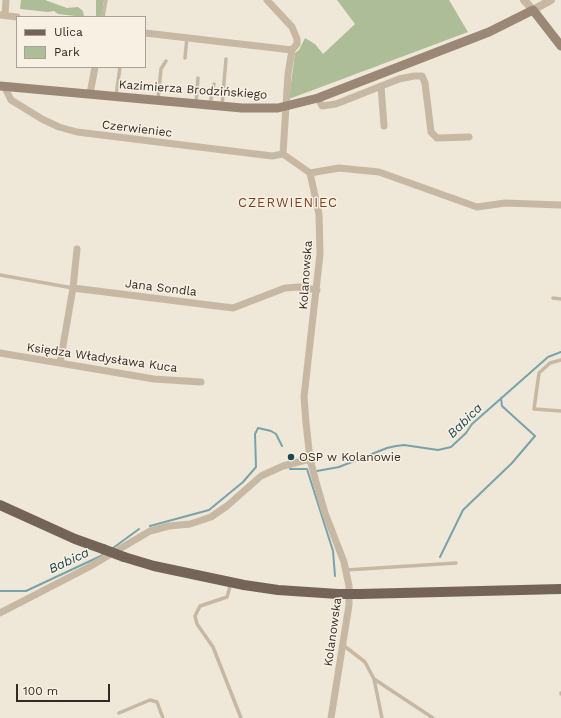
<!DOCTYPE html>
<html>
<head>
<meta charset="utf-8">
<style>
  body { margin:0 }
  #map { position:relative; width:561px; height:718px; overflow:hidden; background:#efe7d7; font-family:"Work Sans",sans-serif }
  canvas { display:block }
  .legend { position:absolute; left:16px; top:16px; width:130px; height:52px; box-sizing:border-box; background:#f8f0e3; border:1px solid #a9a197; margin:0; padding:5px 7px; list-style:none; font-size:12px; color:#322b25 }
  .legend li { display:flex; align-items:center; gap:8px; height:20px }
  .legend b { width:20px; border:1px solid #a9a197 }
  .scale { position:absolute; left:16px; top:684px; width:94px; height:18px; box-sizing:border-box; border:2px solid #322b25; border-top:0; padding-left:5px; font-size:12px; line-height:14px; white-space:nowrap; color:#322b25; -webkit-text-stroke:3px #f8f0e3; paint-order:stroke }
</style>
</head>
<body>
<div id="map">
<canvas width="561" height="718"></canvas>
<ul class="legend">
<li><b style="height:5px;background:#746457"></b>Ulica</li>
<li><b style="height:11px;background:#adbd98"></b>Park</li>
</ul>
<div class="scale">100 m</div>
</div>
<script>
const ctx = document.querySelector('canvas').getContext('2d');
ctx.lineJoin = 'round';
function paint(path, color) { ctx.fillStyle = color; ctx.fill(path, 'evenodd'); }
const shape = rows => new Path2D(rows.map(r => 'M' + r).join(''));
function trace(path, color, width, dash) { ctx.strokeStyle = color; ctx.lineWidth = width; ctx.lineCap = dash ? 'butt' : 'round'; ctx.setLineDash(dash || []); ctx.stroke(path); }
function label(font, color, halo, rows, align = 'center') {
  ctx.font = font + ' "Work Sans",sans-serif'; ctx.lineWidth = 3; ctx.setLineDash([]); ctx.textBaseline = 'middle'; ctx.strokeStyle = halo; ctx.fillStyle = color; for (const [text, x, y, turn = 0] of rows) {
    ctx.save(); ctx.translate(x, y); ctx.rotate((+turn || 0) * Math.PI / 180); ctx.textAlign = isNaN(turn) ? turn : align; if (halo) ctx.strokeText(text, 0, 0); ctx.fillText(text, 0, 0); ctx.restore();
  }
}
paint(shape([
  [21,0,45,0,67,8,78,7,83,11,84,17,58,14,54,11,48,12,20,9],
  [96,0,104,0,102,15,99,17,96,17],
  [337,0,449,0,468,32,289,99,295,53,299,50,305,38,315,44,323,54,355,24]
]), '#adbd98');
trace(shape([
  [290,469,307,469,333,551,335,576],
  [317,471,339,467,387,448,396,446,404,445,438,450,451,447,466,433,472,424,548,357,561,352],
  [150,526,209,510,243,482,256,467,255,434,258,428,271,431,276,434,282,446],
  [113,548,139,529],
  [440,557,463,510,512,463,535,436,502,406,501,398],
  [0,591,26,591,105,554]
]), '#78a3ab', 2);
trace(shape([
  [103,17,106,0],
  [185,58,187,37],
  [116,96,120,67],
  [158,99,161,69,166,61],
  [196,103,198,78],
  [210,104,214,84],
  [222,106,226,59],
  [0,275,73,288],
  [553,298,561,299],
  [561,360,550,363,539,373,534,409,561,411],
  [346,570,456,563],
  [231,583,227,597,200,606,195,616,197,624,213,647,241,718],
  [343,645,365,662,374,679,382,718],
  [374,679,433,718],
  [561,694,561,693],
  [119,713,150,700,157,702,163,718]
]), '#c7b8a4', 3.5);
trace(shape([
  [267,0,292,27,297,39,297,44,292,50,288,74,283,154],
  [0,15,17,17],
  [5,15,6,0],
  [145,33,292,50],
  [4,86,11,100,42,119,59,127,77,132,272,156,283,154],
  [381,86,384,126],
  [90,94,95,67],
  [318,98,322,106,336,104,399,79,414,76,422,76,425,83,431,132,437,138,469,137],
  [283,154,310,173,319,214,320,254,304,397,306,423,310,459,316,482,325,513,344,562,349,586,349,605,331,718],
  [310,173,339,168,379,172,477,207,505,203,561,205],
  [73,288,233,308,285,288,299,287,317,290],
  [0,353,154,379,201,382],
  [60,363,73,288,77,249],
  [0,613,89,567,150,531,169,526,190,524,211,517,227,506,261,476,283,466,310,459]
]), '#c7b8a4', 7);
trace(shape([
  [524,0,533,10,551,0]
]), '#c7b8a4', 8);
trace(shape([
  [0,86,242,108,278,108,318,98,489,32,533,10,561,46]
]), '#9a8776', 9);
trace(shape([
  [0,505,75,539,103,549],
  [124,557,154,566,244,585,278,590,338,594],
  [360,594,561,589]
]), '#746457', 10);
trace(shape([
  [103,549,124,557],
  [338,594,360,594]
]), '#746457', 10);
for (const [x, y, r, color] of [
  [291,457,4,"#1d4852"]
]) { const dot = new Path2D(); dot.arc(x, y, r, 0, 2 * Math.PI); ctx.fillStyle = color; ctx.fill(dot); trace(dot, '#f8f0e3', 1.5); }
label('12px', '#322b25', '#f8f0e3', [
  ["Kazimierza Brodzińskiego",193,90,4],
  ["Czerwieniec",137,129,7],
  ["Kolanowska",306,275,-86],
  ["Jana Sondla",161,288,7],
  ["Księdza Władysława Kuca",102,358,8],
  ["Kolanowska",333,632,-82]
]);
label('12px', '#322b25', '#f8f0e3', [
  ["OSP w Kolanowie",299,457]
], 'left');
ctx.letterSpacing = '1px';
label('13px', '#7e4222', '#f8f0e3', [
  ["CZERWIENIEC",288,203]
]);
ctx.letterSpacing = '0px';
label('italic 13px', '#1d4852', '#f8f0e3', [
  ["Babica",465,421,-45],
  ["Babica",69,561,-25]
]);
</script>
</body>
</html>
